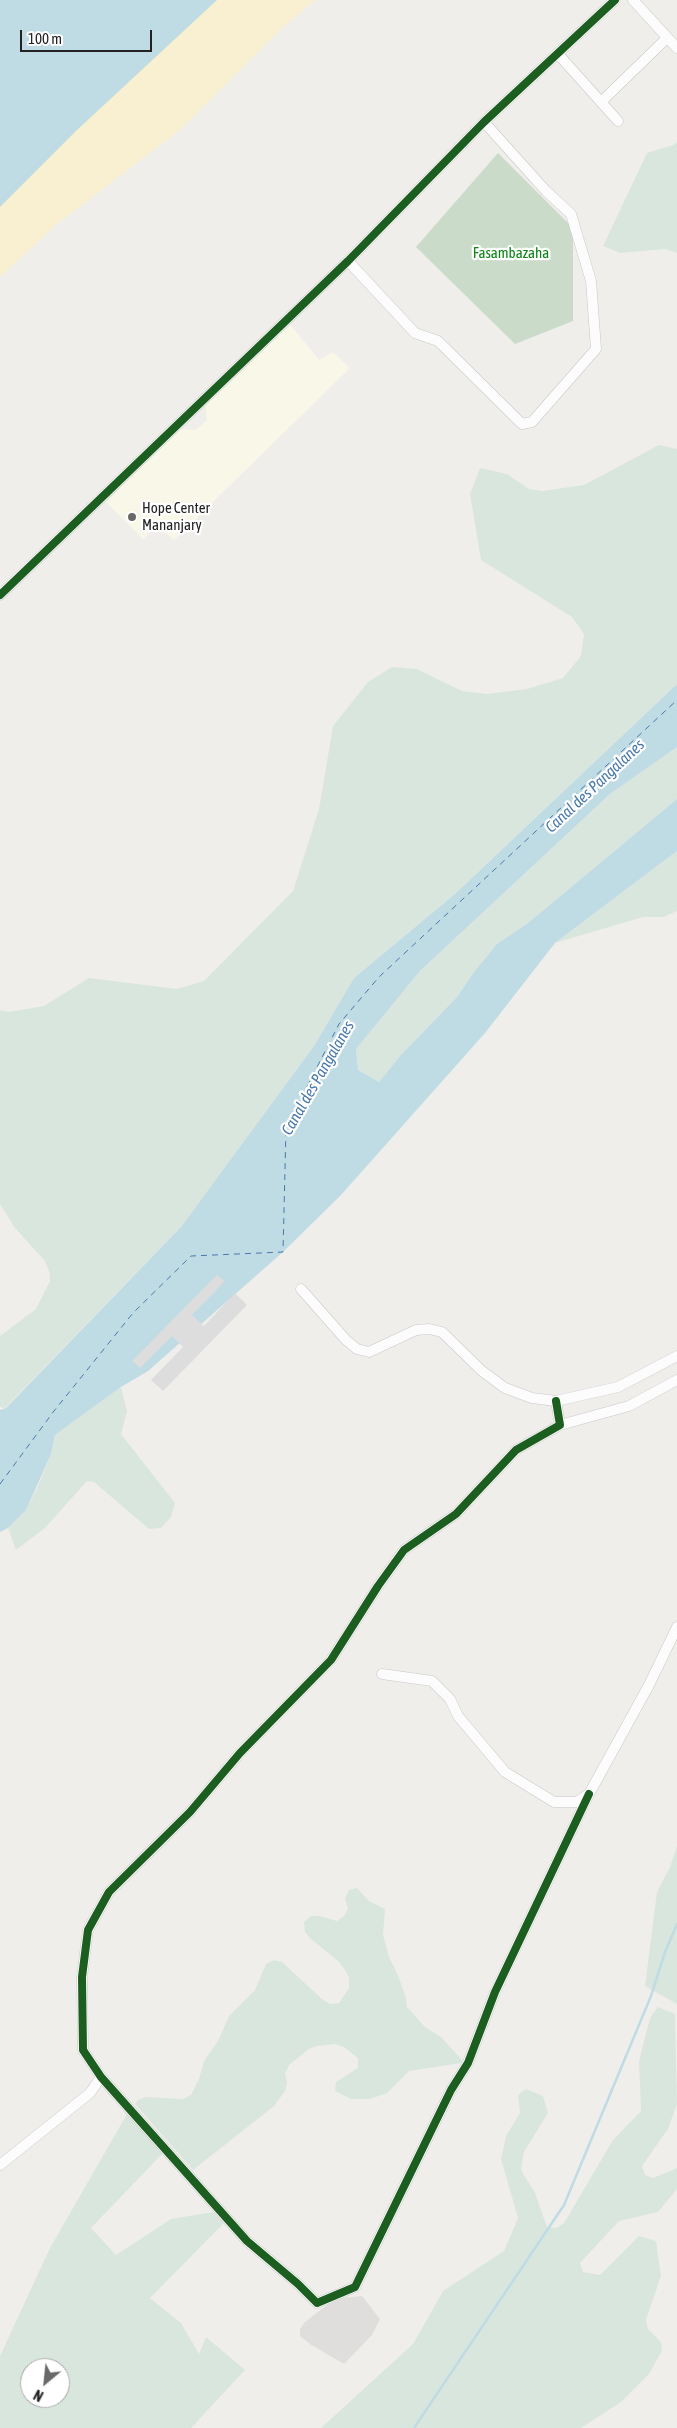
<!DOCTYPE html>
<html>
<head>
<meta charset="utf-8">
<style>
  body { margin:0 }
  #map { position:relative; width:677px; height:2428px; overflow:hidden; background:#f0eeeb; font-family:"Asap Condensed",sans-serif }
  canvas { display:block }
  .north { position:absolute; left:20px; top:2358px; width:50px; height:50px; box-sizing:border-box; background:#fff; border:1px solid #a7a7a7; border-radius:50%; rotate:208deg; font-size:14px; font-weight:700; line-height:20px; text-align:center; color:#222 }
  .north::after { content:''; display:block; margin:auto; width:18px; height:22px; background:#6a6968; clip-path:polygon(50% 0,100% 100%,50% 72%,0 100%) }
  .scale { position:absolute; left:20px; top:30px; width:132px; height:22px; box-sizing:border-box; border:2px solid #222; border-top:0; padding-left:6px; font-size:15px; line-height:18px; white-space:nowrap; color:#222; -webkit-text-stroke:4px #fff; paint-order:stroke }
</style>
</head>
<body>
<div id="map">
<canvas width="677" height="2428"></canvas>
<div class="north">N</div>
<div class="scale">100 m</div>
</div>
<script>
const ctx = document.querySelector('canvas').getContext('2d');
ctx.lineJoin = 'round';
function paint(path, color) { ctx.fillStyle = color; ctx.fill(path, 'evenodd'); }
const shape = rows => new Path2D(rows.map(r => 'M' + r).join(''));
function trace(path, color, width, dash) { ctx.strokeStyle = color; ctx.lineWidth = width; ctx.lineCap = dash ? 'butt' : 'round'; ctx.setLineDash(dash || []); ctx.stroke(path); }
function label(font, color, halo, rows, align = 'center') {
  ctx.font = font + ' "Asap Condensed",sans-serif'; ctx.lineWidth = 4.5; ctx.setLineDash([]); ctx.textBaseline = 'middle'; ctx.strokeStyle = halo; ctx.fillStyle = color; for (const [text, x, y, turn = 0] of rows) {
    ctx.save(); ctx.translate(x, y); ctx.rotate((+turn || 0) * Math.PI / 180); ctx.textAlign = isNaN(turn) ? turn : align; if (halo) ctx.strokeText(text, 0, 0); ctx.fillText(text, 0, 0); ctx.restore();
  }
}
paint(shape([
  [362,2296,380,2319,372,2335,344,2364,310,2344,300,2336,300,2329,305,2322,327,2305,342,2298]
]), '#dfdedc');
paint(shape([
  [289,323,319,360,333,352,350,368,174,540,157,525,143,539,106,502,180,429,196,430,207,420,205,405]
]), '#f8f7e8');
paint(shape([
  [677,142,677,253,665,249,620,253,603,246,647,153,673,145],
  [659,445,677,449,677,684,455,894,354,978,314,1046,181,1227,5,1408,0,1407,0,1336,36,1309,50,1281,50,1274,45,1261,15,1228,0,1204,0,1010,8,1012,44,1006,89,978,177,989,204,981,293,891,319,809,333,726,368,682,392,667,417,669,462,691,487,694,527,689,563,678,581,656,584,634,572,617,481,560,470,494,480,468,507,474,529,489,542,491,584,485],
  [677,747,677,799,528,923,497,944,474,972,457,997,400,1056,379,1082,358,1070,356,1049,420,971,610,794],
  [677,851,677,911,663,917,643,917,555,943],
  [121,1387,127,1411,121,1434,175,1503,171,1517,161,1528,149,1529,94,1482,87,1481,45,1528,16,1550,8,1528,26,1510,37,1488,51,1454,55,1435],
  [677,1846,677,2004,645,1986,657,1892,670,1867],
  [357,1888,369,1901,385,1909,383,1935,389,1957,397,1973,406,1998,407,2007,425,2027,441,2037,462,2060,462,2063,409,2071,387,2093,370,2099,351,2099,335,2091,336,2082,358,2068,358,2058,344,2047,335,2044,317,2046,309,2049,289,2065,285,2074,287,2083,285,2091,274,2106,193,2170,135,2104,138,2100,146,2097,183,2099,191,2095,199,2079,204,2061,218,2041,229,2016,255,1990,266,1964,274,1960,282,1962,322,1999,330,2004,339,2003,349,1988,349,1978,345,1970,339,1962,311,1939,305,1932,304,1922,311,1916,320,1916,337,1921,344,1916,348,1908,345,1899,349,1890],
  [658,2007,675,2014,677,2104,668,2129,642,2166,645,2175,653,2178,677,2168,677,2189,658,2212,619,2221,580,2263,583,2272,600,2275,639,2236,656,2241,661,2276,646,2320,648,2329,661,2342,662,2351,649,2374,621,2402,581,2428,321,2428,413,2344,443,2291,504,2251,518,2218,501,2159,506,2136,520,2113,518,2095,526,2089,543,2096,548,2113,524,2152,521,2170,535,2193,547,2227,556,2228,564,2223,613,2140,641,2111,639,2061,650,2018],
  [127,2114,164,2152,91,2228,116,2255,171,2219,213,2212,224,2223,150,2298,181,2323,199,2354,206,2337,245,2370,191,2428,0,2428,0,2356,50,2248],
  [30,2368,60,2368,60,2398,30,2398]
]), '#d9e6de');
paint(shape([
  [187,0,315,0,281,29,180,130,57,224,0,277,0,177]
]), '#f8f0d0');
paint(shape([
  [498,153,573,228,573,321,515,344,416,247]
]), '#cadbca');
paint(shape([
  [0,0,217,0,77,130,0,207],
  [677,684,677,747,610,794,420,971,356,1049,358,1070,379,1082,400,1056,457,997,474,972,497,944,528,923,677,799,677,851,555,943,485,1033,341,1195,283,1252,148,1371,121,1387,55,1435,51,1454,26,1510,8,1528,0,1532,0,1410,6,1408,181,1227,314,1046,354,978,455,894]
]), '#bfdbe3');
paint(shape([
  [217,1275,225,1281,192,1315,204,1326,235,1293,247,1305,163,1391,151,1380,183,1347,172,1336,140,1368,132,1361]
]), '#dedddd');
trace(shape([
  [414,2428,564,2205,651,1996,665,1952,677,1924]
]), '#bfdbe3', 2.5);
trace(shape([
  [0,1484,54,1411,133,1313,191,1256,283,1252,286,1128,339,1024,379,977,677,700]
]), '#4a7aab', 1, [6, 5]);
const street = shape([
  [633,0,677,48],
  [558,54,618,121],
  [601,102,667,38],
  [348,261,415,333,438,341,522,424,532,422,596,349,591,281,571,214,546,191,484,122],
  [0,595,348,261,484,122,615,0],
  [301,1289,346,1340,357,1349,369,1352,416,1330,429,1329,442,1332,482,1371,505,1388,532,1398,556,1401,618,1387,677,1356],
  [556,1401,560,1425,516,1450,456,1514,404,1550,378,1586,331,1660,240,1753,190,1812,109,1892,88,1930,82,1977,83,2050,101,2077,247,2241,298,2284,317,2303,355,2287,451,2090,468,2063,495,1992,589,1794],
  [560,1425,629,1406,677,1380],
  [382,1674,432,1681,450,1699,458,1716,505,1772,554,1802,577,1802,589,1794,649,1685,677,1627],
  [0,2165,90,2093,101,2077]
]);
trace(street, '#c9c8c7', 11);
trace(street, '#fdfcfc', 10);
trace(shape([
  [0,595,348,261,484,122,615,0],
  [556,1401,560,1425,516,1450,456,1514,404,1550,378,1586,331,1660,240,1753,190,1812,109,1892,88,1930,82,1977,83,2050,101,2077,247,2241,298,2284,317,2303,355,2287,451,2090,468,2063,495,1992,589,1794]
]), '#1b5e20', 8);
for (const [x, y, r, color] of [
  [132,517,5,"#6a6968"]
]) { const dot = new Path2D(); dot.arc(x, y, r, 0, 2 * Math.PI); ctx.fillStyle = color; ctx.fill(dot); trace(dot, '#fff', 2); }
label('15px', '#0c8416', '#fff', [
  ["Fasambazaha",511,253]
]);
label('15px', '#222', '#fff', [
  ["Hope Center",142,508],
  ["Mananjary",142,525]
], 'left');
label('italic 16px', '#4a7aab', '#fff', [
  ["Canal des Pangalanes",595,786,-43],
  ["Canal des Pangalanes",318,1078,-60]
]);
</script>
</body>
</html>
